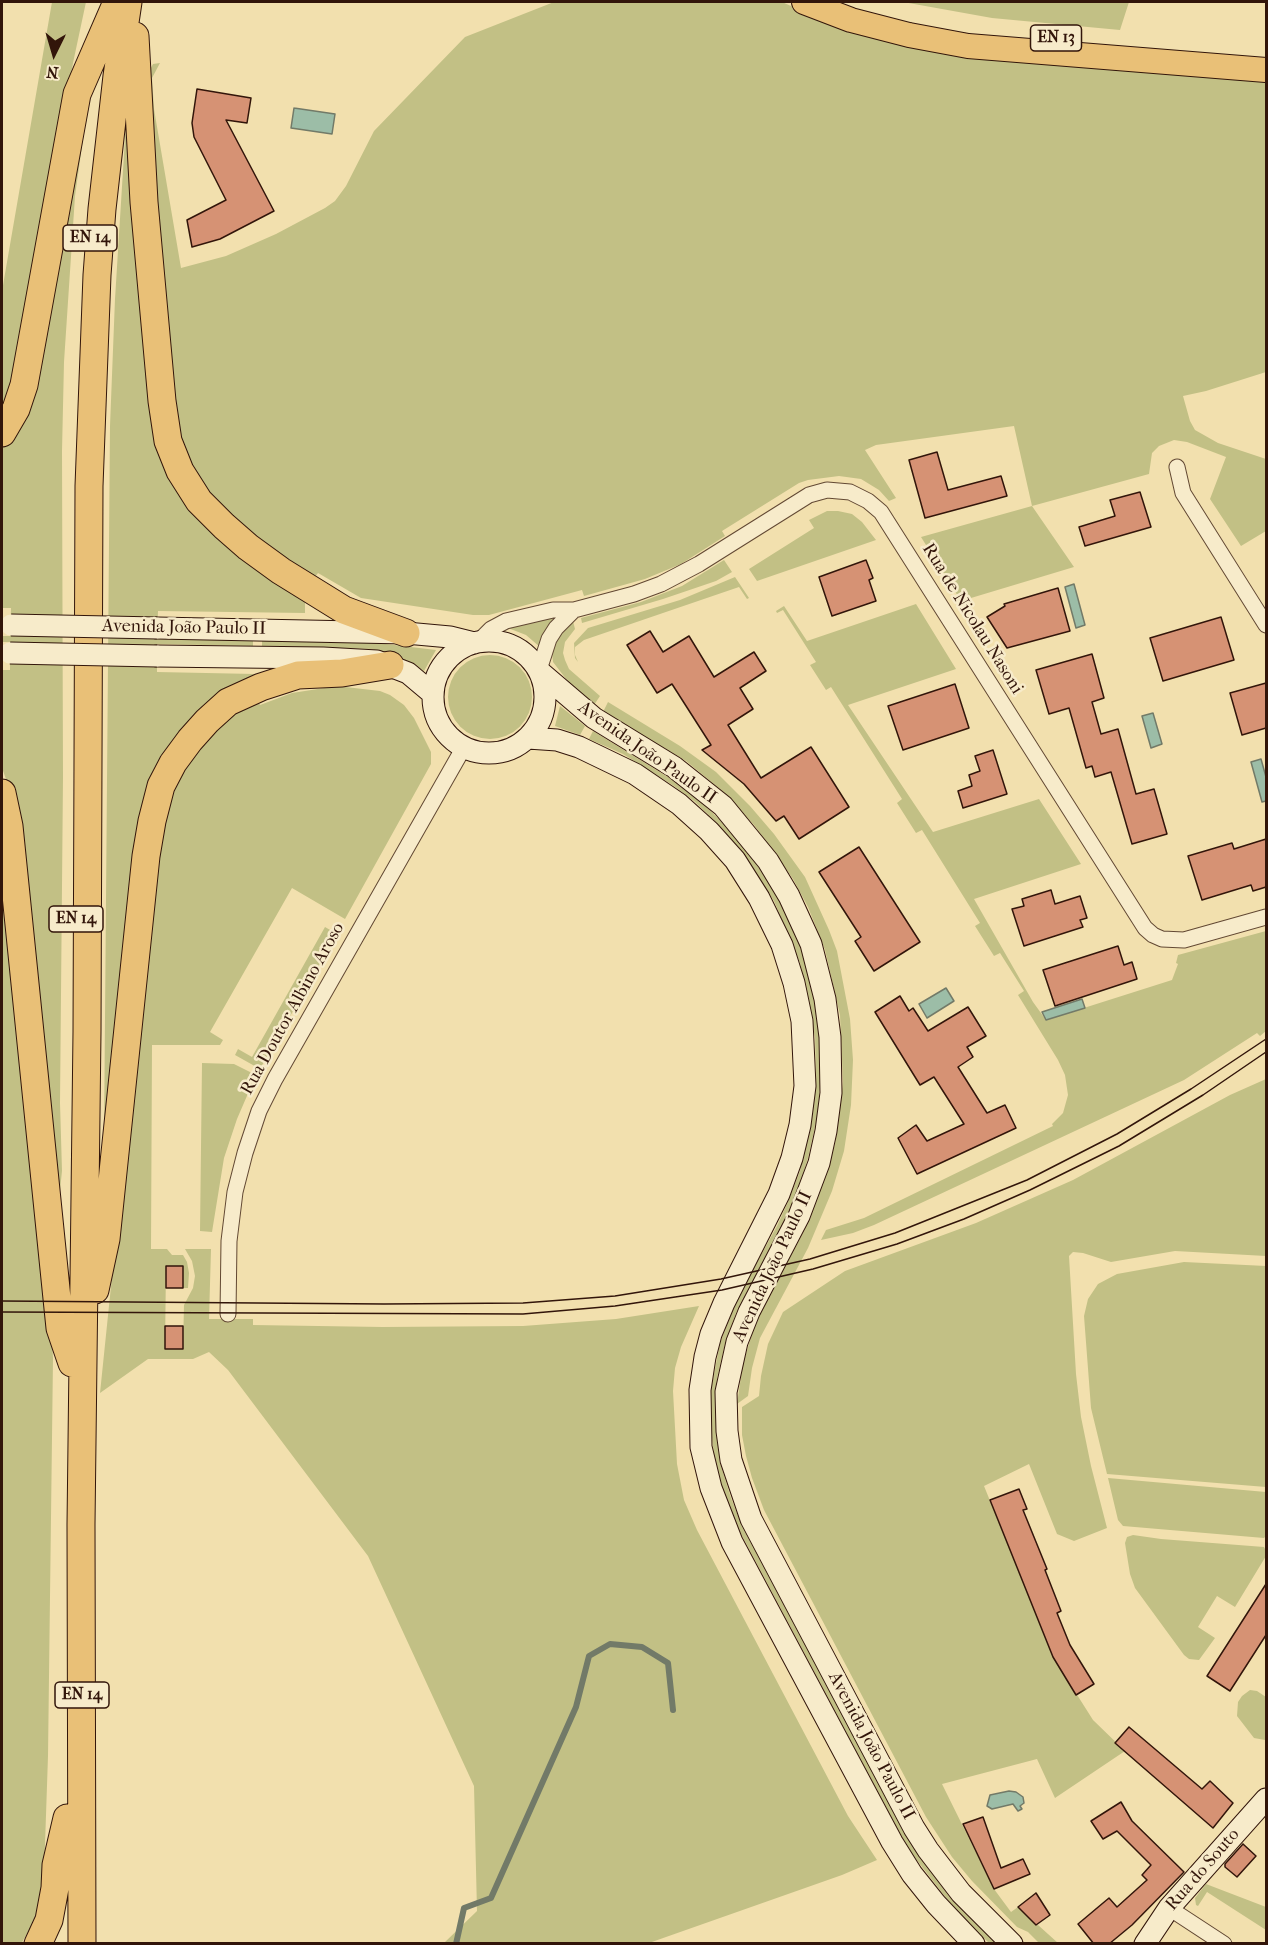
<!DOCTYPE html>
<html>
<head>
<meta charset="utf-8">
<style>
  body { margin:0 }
  #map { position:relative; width:1268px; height:1945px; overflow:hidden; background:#f2e0ae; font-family:"IM FELL French Canon",serif }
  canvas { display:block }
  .frame { position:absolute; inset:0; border:3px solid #32150a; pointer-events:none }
  .north { position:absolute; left:24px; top:24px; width:60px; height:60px; -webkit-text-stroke:4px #f7ebca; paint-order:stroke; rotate:185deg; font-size:16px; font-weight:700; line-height:24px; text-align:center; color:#32150a }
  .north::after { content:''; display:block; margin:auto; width:21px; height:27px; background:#32150a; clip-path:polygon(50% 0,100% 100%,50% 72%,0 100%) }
</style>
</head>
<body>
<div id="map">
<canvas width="1268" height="1945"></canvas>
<div class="frame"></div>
<div class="north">N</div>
</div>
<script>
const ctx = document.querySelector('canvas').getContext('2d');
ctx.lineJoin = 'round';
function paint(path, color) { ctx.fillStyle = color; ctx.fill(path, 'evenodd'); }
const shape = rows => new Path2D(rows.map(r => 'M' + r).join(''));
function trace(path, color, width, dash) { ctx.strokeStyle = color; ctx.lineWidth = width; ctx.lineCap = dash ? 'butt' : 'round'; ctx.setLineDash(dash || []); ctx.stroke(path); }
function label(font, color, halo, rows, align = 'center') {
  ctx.font = font + ' "IM FELL French Canon",serif'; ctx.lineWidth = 5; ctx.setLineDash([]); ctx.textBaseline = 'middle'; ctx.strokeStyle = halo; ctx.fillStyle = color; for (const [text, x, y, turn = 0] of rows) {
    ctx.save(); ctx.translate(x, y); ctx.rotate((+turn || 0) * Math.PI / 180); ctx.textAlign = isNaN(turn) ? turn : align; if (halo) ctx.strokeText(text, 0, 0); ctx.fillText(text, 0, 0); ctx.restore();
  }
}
paint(shape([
  [52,2,86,2,73,63,17,380,2,416,2,291],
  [554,2,782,2,818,18,1154,71,1266,82,1266,372,1206,391,1183,396,1190,421,1195,430,1218,443,1266,459,1266,531,1241,546,1210,499,1226,457,1187,442,1174,440,1159,446,1152,453,1149,474,1032,506,1074,567,961,601,921,537,1032,506,1014,426,876,445,865,450,896,498,889,501,879,490,861,479,839,476,808,480,799,483,722,531,725,536,681,564,645,579,584,596,582,590,489,615,473,615,361,598,318,573,312,581,268,551,205,493,176,431,146,77,153,64,160,63,152,78,154,109,181,268,226,256,276,234,325,208,335,201,346,186,374,131,465,37],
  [903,2,1129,2,1120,30,992,18],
  [127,106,160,439,305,598,305,613,158,611,157,637,253,639,253,646,157,644,157,672,255,674,255,681,174,748,104,1137,110,426,115,299],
  [85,125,75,196,64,362,62,451,63,777,60,1103,62,1171,60,1190,58,1193,11,793,2,768,2,670,10,670,10,642,2,642,2,636,10,636,11,608,2,608,2,450,8,440],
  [827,511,838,511,852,514,862,522,876,540,757,581,749,569,814,528,809,520],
  [724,560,732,572,716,581,663,599,582,623,581,618,641,602,682,586],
  [735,577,749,598,747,599,739,587,584,640,575,647,575,655,578,662,575,658,574,643,588,628,680,600],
  [916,604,956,669,848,705,933,832,1039,799,1081,864,974,899,1033,1002,1046,1020,1172,980,1178,964,1176,963,1178,955,1266,931,1266,1031,1260,1036,1257,1033,1184,1080,874,1225,853,1233,821,1240,826,1230,864,1218,1053,1126,1052,1124,1063,1113,1068,1095,1065,1075,1058,1060,1018,995,1024,991,1000,953,994,956,975,926,980,923,922,830,916,833,897,803,902,799,831,687,826,690,810,665,816,662,783,610,777,613,776,611,784,606,807,641],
  [561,614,540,647,526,635,508,628],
  [573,621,575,629,565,642,563,653,565,660,569,669,600,696,594,705,570,684,553,662,552,653,557,637],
  [262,639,369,642,436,650,424,671,403,659,371,649,262,646],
  '448 697a42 42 0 1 1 84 0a42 42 0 1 1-84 0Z',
  [337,686,380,691,390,695,404,705,414,718,431,752,431,764,345,919,292,888,210,1032,223,1040,220,1045,152,1045,151,1249,167,1249,172,1255,183,1255,187,1262,189,1273,188,1288,183,1288,183,1266,166,1266,165,1349,183,1349,184,1305,193,1288,195,1276,192,1261,185,1249,211,1249,209,1319,253,1319,253,1325,383,1327,523,1326,616,1319,699,1306,681,1347,675,1368,673,1391,677,1464,684,1500,697,1530,848,1816,877,1860,842,1875,649,1943,444,1943,477,1911,474,1786,368,1556,228,1370,209,1352,193,1359,148,1359,100,1393,149,918,171,787,213,728,257,699,260,705,292,693],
  [608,702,680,746,716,772,750,806,774,834,805,877,829,930,837,951,850,1019,853,1060,851,1105,844,1151,832,1191,808,1248,760,1338,752,1368,748,1396,737,1404,743,1363,753,1331,761,1312,804,1231,822,1186,835,1144,843,1082,840,1015,825,950,808,907,793,879,754,825,721,790,686,761,603,712],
  [560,706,585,726,580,735,555,726],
  [593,731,676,782,697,798,723,823,751,855,778,898,799,943,805,962,818,1018,819,1036,821,1077,817,1118,808,1158,797,1193,784,1222,736,1313,725,1344,717,1378,716,1396,716,1428,720,1463,731,1498,742,1526,905,1833,948,1895,996,1943,989,1943,957,1912,909,1850,739,1530,725,1497,715,1464,711,1429,710,1395,720,1343,738,1297,777,1226,788,1202,800,1171,812,1118,816,1077,815,1037,800,963,774,901,747,859,720,826,694,801,674,786,623,754,589,739],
  [2,837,49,1287,53,1358,48,1756,44,1874,35,1920,21,1944,2,1943],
  [325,927,337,934,260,1069,235,1055,238,1049,252,1057],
  [202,1063,234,1064,256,1075,237,1119,224,1158,212,1232,200,1231],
  [1266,1079,1266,1256,1175,1251,1111,1262,1083,1253,1073,1252,1069,1256,1076,1374,1081,1417,1091,1466,1107,1528,1074,1541,1057,1534,1029,1464,984,1486,1055,1660,1093,1720,1125,1751,1055,1798,1037,1759,942,1784,994,1889,1011,1912,1018,1907,1058,1943,1039,1943,1028,1932,1017,1927,972,1881,952,1857,926,1817,764,1510,752,1478,746,1456,742,1435,742,1407,759,1396,761,1376,768,1344,783,1312,845,1271,976,1223,1073,1180,1230,1095],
  [1184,1262,1266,1266,1266,1487,1107,1474,1091,1408,1084,1316,1088,1299,1098,1284,1117,1274],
  [1108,1478,1266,1492,1266,1536,1264,1538,1123,1526,1118,1520],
  [1133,1535,1161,1539,1264,1547,1266,1551,1266,1556,1235,1607,1217,1596,1198,1627,1215,1638,1199,1660,1189,1659,1184,1655,1135,1588,1130,1574,1125,1543,1127,1537],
  [1250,1690,1257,1691,1266,1697,1266,1739,1265,1740,1254,1738,1237,1716,1238,1702,1242,1696],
  [1206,1884,1266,1907,1266,1930,1207,1892,1198,1906,1196,1905,1195,1898]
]), '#c2c085');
const water = shape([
  [294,108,335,114,332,134,291,128,294,108],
  [1074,584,1085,625,1076,628,1065,587,1074,584],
  [1153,713,1162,744,1151,748,1142,716,1153,713],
  [1261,759,1266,777,1266,801,1262,802,1251,762,1261,759],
  [946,988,954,1001,927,1018,919,1004,946,988],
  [1082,999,1085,1008,1046,1020,1042,1012,1082,999],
  [1009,1791,1016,1792,1023,1797,1024,1803,1020,1806,1022,1809,1018,1811,1013,1804,992,1809,987,1806,990,1795,1009,1791]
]);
paint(water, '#9cbda7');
trace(water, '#727a68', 1.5);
trace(shape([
  [456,1944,464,1908,491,1898,576,1707,589,1656,610,1644,642,1647,668,1663,673,1710]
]), '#727a68', 6);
const building = shape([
  [197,89,251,98,247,123,226,120,274,211,220,239,192,247,187,220,226,200,194,137,192,123,197,89],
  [937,452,948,490,1001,476,1007,496,925,518,909,460,937,452],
  [1140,492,1151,527,1085,546,1079,527,1115,516,1110,500,1140,492],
  [866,560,873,578,869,580,876,601,832,616,819,577,866,560],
  [1058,588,1070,631,1007,648,987,617,1005,606,1004,604,1058,588],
  [1221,617,1234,660,1163,681,1150,638,1221,617],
  [650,631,663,652,689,636,714,677,754,652,766,671,740,688,753,709,728,725,761,778,811,747,849,807,799,839,784,816,776,821,744,784,702,750,711,745,672,684,657,693,627,645,650,631],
  [1092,654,1104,698,1092,702,1101,734,1118,729,1136,794,1154,789,1167,834,1132,844,1111,772,1095,777,1092,766,1086,768,1069,708,1049,714,1036,670,1092,654],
  [1266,683,1266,728,1242,735,1230,693,1266,683],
  [955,684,969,728,903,750,888,706,955,684],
  [993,750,1007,794,963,808,958,791,972,786,969,775,980,771,975,756,993,750],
  [1266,839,1266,887,1253,891,1251,885,1202,900,1188,856,1232,843,1234,849,1266,839],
  [859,847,920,942,874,971,855,941,861,937,819,872,859,847],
  [1051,890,1055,904,1080,896,1087,918,1080,920,1083,927,1024,946,1012,909,1024,906,1022,899,1051,890],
  [1118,946,1124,965,1132,962,1137,979,1055,1006,1043,970,1118,946],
  [900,996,909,1011,913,1008,928,1031,968,1007,986,1036,967,1047,973,1057,958,1067,987,1113,1005,1105,1016,1128,917,1174,898,1138,916,1125,927,1141,964,1124,934,1077,920,1085,875,1012,900,996],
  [166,1266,183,1266,183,1288,166,1288,166,1266],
  [165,1326,183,1326,183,1349,165,1349,165,1326],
  [1019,1489,1027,1509,1023,1510,1047,1569,1045,1570,1061,1611,1057,1613,1070,1645,1094,1684,1076,1695,1053,1657,990,1500,1019,1489],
  [1266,1584,1266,1635,1230,1691,1207,1676,1266,1584],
  [1129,1727,1202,1789,1210,1781,1233,1803,1213,1828,1115,1743,1129,1727],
  [1121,1802,1132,1821,1184,1872,1132,1925,1109,1944,1094,1944,1078,1924,1109,1898,1117,1907,1147,1880,1142,1875,1151,1865,1117,1831,1103,1839,1091,1821,1121,1802],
  [983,1817,1001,1868,1023,1859,1030,1874,994,1889,963,1824,983,1817],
  [1243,1844,1256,1856,1237,1877,1225,1867,1225,1864,1243,1844],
  [1036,1893,1050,1915,1036,1925,1018,1907,1036,1893]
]);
paint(building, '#d69274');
trace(building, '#32150a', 1.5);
const street = shape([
  [1177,467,1183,493,1266,625],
  [478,642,491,629,506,621,553,610,574,610,634,594,661,584,699,564,809,495,827,490,850,492,868,501,881,512,1145,928,1153,935,1162,939,1184,940,1266,917],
  [539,670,549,639,556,628,574,610],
  [228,1314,229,1241,235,1192,245,1153,259,1111,275,1079,464,747],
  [1169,1908,1224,1944]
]);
const secondary = shape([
  [157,628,406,633,450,637,474,643],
  '433 697a56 56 0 1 1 112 0a56 56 0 1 1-112 0Z',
  [157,656,323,658,377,661,408,673,433,694],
  [539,671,594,718,674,767,723,806,768,861,789,896,811,944,825,999,830,1037,831,1093,826,1131,819,1163,799,1216,749,1312,737,1342,726,1392,727,1431,731,1460,751,1519,914,1828,928,1850,961,1893,1012,1944],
  [528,738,557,740,579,747,635,774,679,804,709,831,735,860,759,898,782,945,794,983,802,1021,805,1086,800,1125,792,1158,779,1194,724,1303,711,1334,705,1357,700,1390,701,1447,711,1488,732,1542,892,1842,912,1874,936,1904,974,1944],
  [1145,1944,1169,1908,1266,1799]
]);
const primary = shape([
  [804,2,851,20,909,35,968,46,1266,70]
]);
const highway = shape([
  [135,36,144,202,162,401,168,441,180,471,199,501,224,526,248,547,281,571,344,610,406,633],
  [2,433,16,409,24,385,77,94,117,2],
  [2,793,9,826,60,1328,72,1363],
  [95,1290,106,1239,146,856,152,821,161,786,173,763,190,740,207,721,228,702,261,687,298,675,342,673,390,665],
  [38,1944,49,1920,55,1888,56,1865,67,1818],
  [82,1944,81,1524,87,1032,89,486,97,275,102,209,117,76,128,2]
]);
trace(street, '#624833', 17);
trace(secondary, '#32150a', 23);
trace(primary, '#32150a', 26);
trace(highway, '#32150a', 29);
trace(street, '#f7ebca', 15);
trace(secondary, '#f7ebca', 21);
trace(primary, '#e9c077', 24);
trace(highway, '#e9c077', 27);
trace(shape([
  [2,1301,384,1304,523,1303,615,1296,721,1279,810,1259,895,1233,1027,1180,1117,1134,1191,1089,1266,1039],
  [2,1312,523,1314,615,1306,722,1290,813,1269,897,1244,964,1219,1030,1190,1119,1146,1203,1095,1266,1052]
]), '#32150a', 1.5);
const secondaryBridge = shape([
  [11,625,157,628],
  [10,653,157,656]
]);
trace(secondaryBridge, '#32150a', 23, []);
trace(secondaryBridge, '#f7ebca', 21);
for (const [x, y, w] of [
  [1056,38,51],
  [90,238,54],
  [76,919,54],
  [82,1695,54]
]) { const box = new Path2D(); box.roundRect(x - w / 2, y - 13, w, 26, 4.5); ctx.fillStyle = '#f7ebca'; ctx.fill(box); trace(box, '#32150a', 1.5); }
label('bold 16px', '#32150a', null, [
  ["EN 13",1056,38],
  ["EN 14",90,238],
  ["EN 14",76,919],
  ["EN 14",82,1695]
]);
label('18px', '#32150a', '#f7ebca', [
  ["Rua de Nicolau Nasoni",972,619,58],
  ["Avenida João Paulo II",184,628,1],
  ["Avenida João Paulo II",647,753,35],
  ["Rua Doutor Albino Aroso",293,1009,-61],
  ["Avenida João Paulo II",773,1267,-65],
  ["Avenida João Paulo II",871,1746,62],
  ["Rua do Souto",1203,1870,-49]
]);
</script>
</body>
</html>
